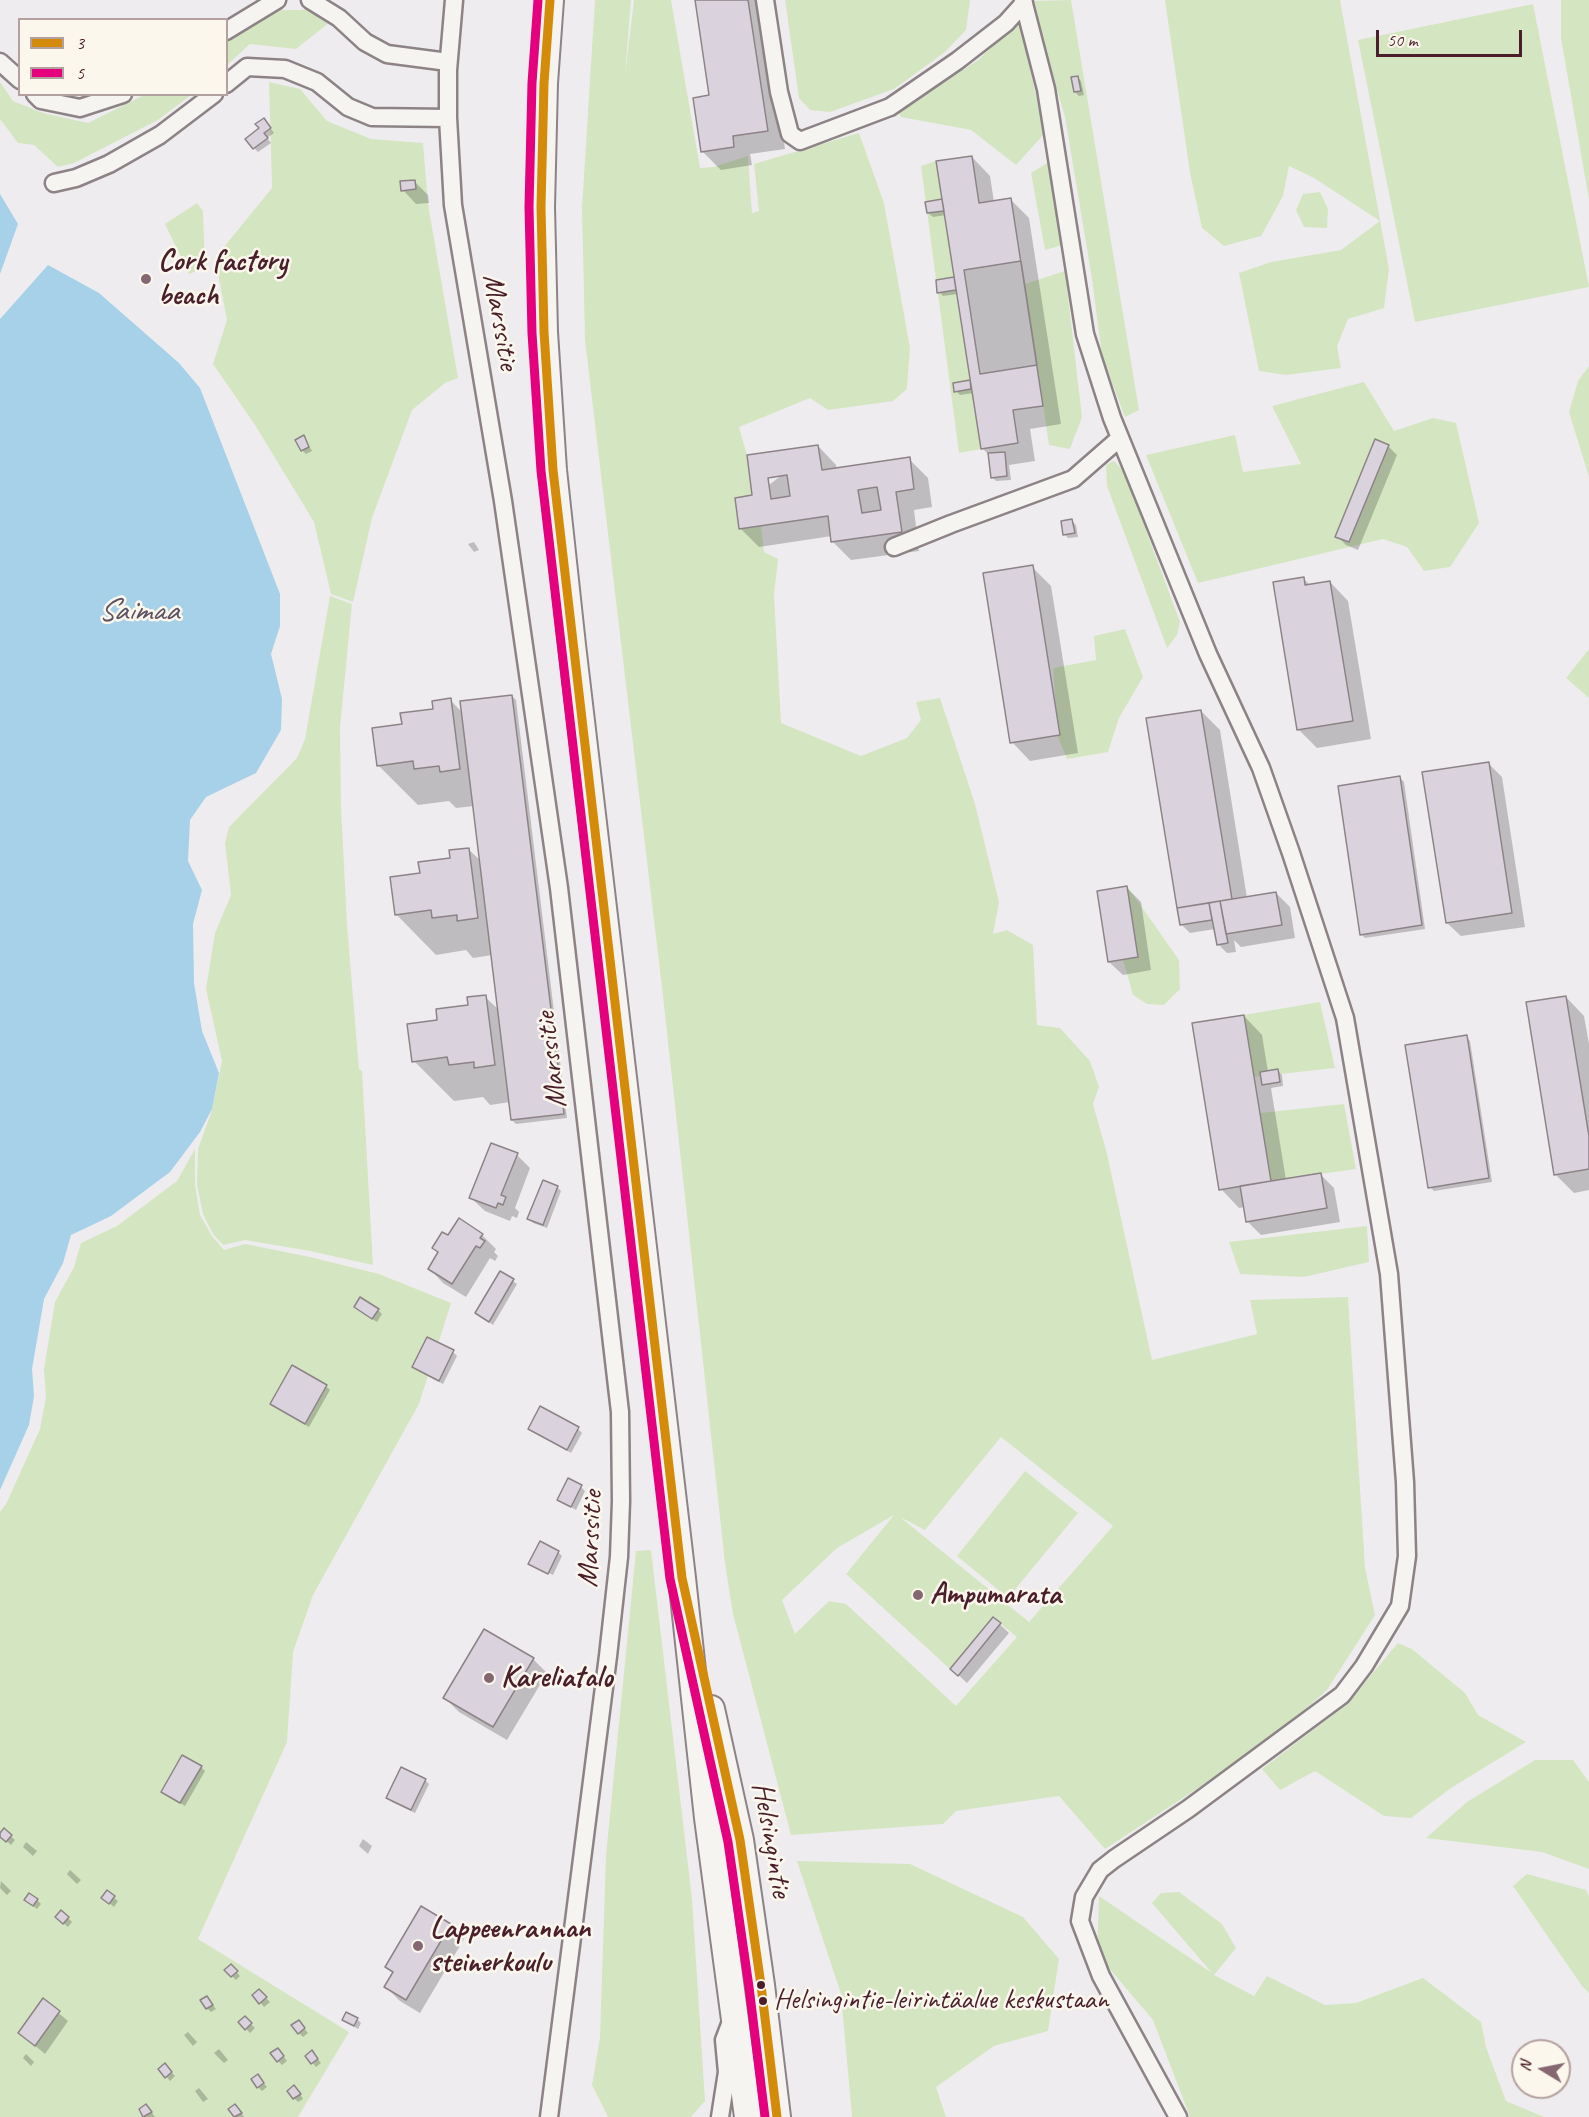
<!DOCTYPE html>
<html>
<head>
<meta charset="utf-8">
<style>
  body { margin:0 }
  #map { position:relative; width:1589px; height:2117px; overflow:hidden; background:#efecef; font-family:Caveat,sans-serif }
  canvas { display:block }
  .legend { position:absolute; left:18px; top:18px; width:210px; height:78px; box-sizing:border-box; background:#fbf7ec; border:2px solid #b4a19f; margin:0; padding:8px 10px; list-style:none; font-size:18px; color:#4a1f2b }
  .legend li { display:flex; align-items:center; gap:12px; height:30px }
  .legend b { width:30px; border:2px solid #b4a19f }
  .north { position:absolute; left:1511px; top:2039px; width:60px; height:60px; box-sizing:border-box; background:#fbf7ec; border:2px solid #b4a19f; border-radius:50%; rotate:280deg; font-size:16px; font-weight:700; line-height:24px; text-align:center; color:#4a1f2b }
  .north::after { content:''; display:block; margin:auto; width:21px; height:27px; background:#846770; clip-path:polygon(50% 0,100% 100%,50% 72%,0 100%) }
  .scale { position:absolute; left:1376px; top:30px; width:146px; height:27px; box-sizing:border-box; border:3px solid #4a1f2b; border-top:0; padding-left:8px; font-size:18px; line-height:21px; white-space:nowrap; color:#4a1f2b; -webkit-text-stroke:4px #fbf7ec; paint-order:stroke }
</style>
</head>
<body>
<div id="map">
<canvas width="1589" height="2117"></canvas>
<ul class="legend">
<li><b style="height:8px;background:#d48b09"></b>3</li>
<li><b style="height:8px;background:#e5007d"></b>5</li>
</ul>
<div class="north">N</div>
<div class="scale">50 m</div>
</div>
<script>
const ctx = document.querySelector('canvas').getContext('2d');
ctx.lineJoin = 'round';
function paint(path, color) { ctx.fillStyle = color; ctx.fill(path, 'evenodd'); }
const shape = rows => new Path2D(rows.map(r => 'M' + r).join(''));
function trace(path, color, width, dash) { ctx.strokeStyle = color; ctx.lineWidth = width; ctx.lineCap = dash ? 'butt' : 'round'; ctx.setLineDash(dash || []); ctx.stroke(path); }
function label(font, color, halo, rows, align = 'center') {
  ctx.font = font + ' Caveat,sans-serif'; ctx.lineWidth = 5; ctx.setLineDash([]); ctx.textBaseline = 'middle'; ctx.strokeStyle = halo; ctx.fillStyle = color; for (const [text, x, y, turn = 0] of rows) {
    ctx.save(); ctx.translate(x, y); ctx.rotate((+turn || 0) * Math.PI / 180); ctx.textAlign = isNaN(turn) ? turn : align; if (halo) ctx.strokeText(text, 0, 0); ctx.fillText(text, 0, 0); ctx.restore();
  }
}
paint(shape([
  [595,0,631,0,625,75,634,0,671,0,700,168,713,167,748,156,752,213,759,211,754,164,859,133,884,203,910,348,907,389,893,401,828,410,810,398,739,427,747,455,752,495,735,498,739,528,761,526,764,552,778,559,774,595,781,723,861,756,907,738,921,720,916,702,940,698,975,804,999,902,993,934,1007,930,1033,945,1037,1025,1060,1028,1090,1061,1099,1087,1093,1104,1107,1154,1152,1360,1257,1334,1250,1300,1348,1297,1365,1568,1375,1615,1327,1690,1267,1743,1105,1849,1059,1796,956,1811,943,1824,791,1835,733,1614,725,1563,663,996,585,340,582,208],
  [1001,1437,1113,1526,1029,1622,900,1517,925,1530],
  [894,1515,846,1574,950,1669,993,1618,1017,1637,956,1706,846,1604,829,1601,795,1634,782,1600,837,1548],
  [785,0,970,0,966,30,945,52,894,89,830,112,810,110,799,98],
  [1071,0,1139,410,1125,417,1102,356,1092,279,1065,117,1031,1],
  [1165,0,1340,0,1389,269,1384,308,1348,319,1337,346,1341,368,1286,375,1259,371,1239,273,1271,262,1341,250,1380,221,1314,178,1289,166,1283,196,1261,236,1224,246,1202,228,1190,173],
  [1561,0,1589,0,1589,200,1561,38],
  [1533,4,1589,287,1415,322,1358,40],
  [270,10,312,10,330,22,296,49,250,44,227,65,227,35],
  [1019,21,1045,133,1016,165,971,130,901,117,896,108,931,91,978,60],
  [0,82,13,101,43,113,88,123,144,95,191,95,158,120,74,163,58,167,34,145,18,143,0,119],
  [269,82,300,89,327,121,371,139,423,143,428,204,458,378,445,383,412,410,372,518,353,602,331,594,314,522,255,425,213,364,227,320,215,258,272,188],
  [1057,157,1070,243,1045,250,1031,173],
  [936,161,981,449,959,453,921,166],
  [1320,192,1328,209,1327,228,1304,227,1296,210,1303,194],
  [197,203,203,211,205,267,189,274,165,224],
  [1065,271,1082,417,1070,449,1049,445,1025,284],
  [1589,366,1589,477,1569,412,1578,381],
  [1364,382,1394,431,1433,418,1456,423,1479,523,1450,567,1424,571,1407,547,1383,539,1198,583,1146,455,1235,435,1243,472,1301,464,1272,406],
  [1114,461,1124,471,1180,622,1177,635,1167,648,1107,486,1106,465],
  [330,596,352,604,340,727,341,807,347,924,359,1069,362,1071,373,1265,310,1251,245,1240,223,1245,213,1234,203,1214,197,1185,198,1149,211,1113,222,1061,206,989,215,933,231,895,225,843,229,827,297,758,305,739],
  [1125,629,1143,677,1119,718,1108,752,1067,759,1058,737,1053,668,1096,660,1094,636],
  [1589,649,1589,698,1566,678],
  [1127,886,1179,960,1180,989,1164,1005,1147,1004,1133,995,1123,960,1138,957],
  [1320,1002,1335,1068,1254,1077,1244,1015],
  [1344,1104,1356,1169,1271,1181,1260,1113],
  [195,1149,195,1185,200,1215,212,1236,224,1250,245,1244,310,1257,379,1274,451,1303,419,1404,313,1595,293,1652,287,1742,198,1939,349,2032,298,2117,0,2117,0,1512,6,1504,40,1429,46,1397,44,1369,55,1302,74,1267,81,1243,117,1226,177,1181],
  [1367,1226,1369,1262,1304,1277,1240,1274,1229,1242],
  [1025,1471,1078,1513,1008,1598,957,1556],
  [651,1550,692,1899,705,2101,691,2117,608,2117,592,2085,600,2037,606,1855,636,1551],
  [1398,1643,1412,1649,1465,1693,1478,1715,1526,1742,1451,1788,1411,1818,1384,1816,1315,1771,1280,1790,1262,1769,1346,1705],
  [1535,1760,1573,1760,1589,1782,1589,1869,1542,1852,1426,1838,1467,1802],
  [797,1861,910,1864,1023,1917,1059,1959,1048,2031,994,2046,936,2087,946,2117,852,2117,841,1994],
  [1527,1874,1586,1890,1589,1897,1589,1993,1582,1986,1513,1886],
  [1179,1892,1222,1924,1236,1948,1214,1975,1254,1996,1267,1976,1325,2005,1356,2003,1423,1978,1481,2022,1486,2047,1506,2101,1544,2117,1190,2117,1153,2020,1097,1954,1099,1896,1212,1973,1152,1903,1161,1893]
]), '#d4e6c1');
paint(shape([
  [0,194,18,224,0,274],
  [48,265,99,293,179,363,200,388,280,594,280,626,271,654,282,699,281,730,256,773,206,797,190,820,188,861,202,890,193,924,194,983,202,1031,219,1073,212,1109,200,1132,170,1172,111,1216,71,1235,63,1263,44,1299,32,1369,34,1396,29,1425,0,1490,0,319]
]), '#a6d1e9');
paint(shape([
  [697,0,763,0,785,149,750,154,752,165,721,170,702,151,711,97],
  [1077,77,1081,81,1084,95,1079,96,1075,92],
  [267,124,274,133,267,138,271,143,258,152,254,148],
  [972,157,990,176,994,202,1011,200,1029,218,1061,424,1030,429,1035,461,1009,465,1011,480,996,481,992,477,990,456,982,448,974,393,960,395,956,391,969,382,972,385,958,294,943,296,939,292,953,279,956,281,946,215,933,217,928,213,944,201],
  [414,181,428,195,429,203,416,204,403,190],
  [304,437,312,451,306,454,302,450],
  [818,446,836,465,837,469,909,459,928,478,932,507,914,510,919,551,851,560,833,542,832,536,759,547,740,528,754,497],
  [1388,446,1397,455,1358,550,1346,545,1337,536],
  [1072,521,1076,525,1078,537,1068,538,1064,534],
  [474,542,479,550,474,552,468,544],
  [1032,567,1051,586,1078,753,1030,761,1012,742],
  [1304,579,1310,585,1330,582,1348,601,1371,739,1317,748,1298,729],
  [512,696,516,700,567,1118,516,1124,512,1120,510,1102,490,1105,483,1097,454,1101,414,1061,439,1021,485,997,499,1010,492,955,473,958,466,950,436,955,396,914,452,859,468,849,481,861,474,806,456,808,449,801,418,805,378,765,404,725,450,700,462,712],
  [1201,711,1220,730,1247,898,1276,893,1290,907,1295,938,1241,947,1234,940,1236,952,1227,953,1218,944,1215,929,1190,933,1181,924,1148,720],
  [1488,763,1502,777,1525,927,1461,936,1447,923],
  [1400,778,1404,782,1425,929,1365,938,1361,934],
  [1127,888,1141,902,1151,970,1123,975,1109,962],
  [1566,997,1584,1016,1589,1044,1589,1190,1574,1193,1555,1174],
  [1244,1016,1262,1035,1268,1072,1278,1071,1282,1075,1283,1086,1271,1088,1286,1180,1320,1174,1334,1188,1340,1222,1261,1235,1247,1221,1245,1207,1239,1208,1221,1189],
  [1466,1037,1470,1041,1492,1182,1434,1191,1430,1187],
  [517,1155,530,1168,515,1208,519,1212,517,1218,512,1216,510,1221,485,1211,471,1198],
  [557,1187,561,1191,547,1228,533,1223,529,1219],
  [459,1221,482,1235,496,1249,494,1252,498,1256,495,1261,490,1258,466,1297,443,1283,430,1269,439,1253,434,1248,449,1237],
  [501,1273,517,1284,493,1325,477,1313],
  [378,1310,382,1314,377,1322,360,1311],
  [453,1352,457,1356,443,1384,418,1371,414,1367],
  [326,1386,330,1390,309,1427,272,1404],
  [530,1429,578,1429,582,1433,571,1453],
  [581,1487,585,1491,576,1510,559,1500],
  [558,1552,562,1556,553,1575,530,1564],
  [994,1619,1009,1633,967,1683,952,1669],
  [533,1659,547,1673,507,1740,459,1712,445,1698],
  [201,1767,205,1771,185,1806,167,1795],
  [425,1780,429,1784,415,1813,392,1802,388,1798],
  [4,1830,15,1840,11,1845,0,1835],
  [363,1839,372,1846,368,1854,359,1846],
  [26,1842,37,1851,33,1856,23,1847],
  [70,1870,81,1880,77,1884,67,1874],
  [1,1881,11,1891,7,1895,0,1888],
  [107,1892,118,1901,114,1907,107,1901],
  [26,1900,37,1900,41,1904,37,1909],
  [68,1918,72,1922,68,1927,61,1921],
  [450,1925,464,1939,420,2013,400,2001,386,1987,394,1974,387,1967],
  [231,1966,240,1976,236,1980,226,1970],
  [259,1991,270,2002,264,2007,254,1995],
  [207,1998,216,2009,211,2012,207,2008],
  [43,2000,68,2021,45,2054,20,2033],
  [245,2018,255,2028,250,2033,240,2022],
  [357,2019,361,2023,358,2029,344,2020],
  [302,2026,308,2033,303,2037,299,2033],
  [188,2032,197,2042,193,2046,184,2035],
  [219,2049,228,2060,224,2063,214,2053],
  [312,2052,321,2063,316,2067,307,2056],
  [26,2054,34,2062,31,2066,23,2058],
  [282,2054,287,2061,282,2065,278,2061],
  [165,2065,175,2076,170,2081,160,2069],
  [258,2076,267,2087,262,2091,258,2087],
  [199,2088,208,2099,203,2102,195,2091],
  [298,2091,303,2099,298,2102,294,2098],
  [141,2109,150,2110,155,2117,145,2117],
  [230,2109,239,2110,244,2117,236,2117]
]), '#0003');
const building = shape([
  [695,0,748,0,768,131,733,136,734,147,701,152,693,98,709,95,695,0],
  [1078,76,1081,91,1074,92,1071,77,1078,76],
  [264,118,271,128,264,133,268,138,253,149,245,139,259,128,255,124,264,118],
  [972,156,979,203,1011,198,1043,406,1013,410,1018,443,981,449,936,161,972,156],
  [415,180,416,189,401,191,400,181,415,180],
  [942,199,944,211,927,213,925,202,942,199],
  [1021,261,1037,365,980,374,964,270,1021,261],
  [954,277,956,290,937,293,936,280,954,277],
  [970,380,971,389,954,392,953,383,970,380],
  [304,435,309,447,301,451,295,440,304,435],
  [1375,439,1389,445,1349,542,1335,537,1375,439],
  [818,445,822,470,910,457,914,489,896,492,902,532,831,542,828,516,739,529,735,498,752,495,747,455,818,445],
  [1005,452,1007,476,991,478,988,453,1005,452],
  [787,475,790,496,771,499,768,478,787,475],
  [877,487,881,510,862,513,858,490,877,487],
  [1072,519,1075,533,1063,535,1061,521,1072,519],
  [1033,565,1060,735,1010,743,983,573,1033,565],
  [1304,577,1305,585,1330,581,1353,721,1297,730,1273,582,1304,577],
  [512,695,564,1114,511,1120,460,701,512,695],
  [451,698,460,769,440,772,439,766,414,769,413,761,377,766,372,728,402,724,400,713,433,709,432,701,451,698],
  [1201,710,1232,899,1177,908,1146,718,1201,710],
  [1489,762,1512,913,1446,923,1422,772,1489,762],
  [1400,776,1422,925,1360,935,1338,786,1400,776],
  [469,848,478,918,457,921,457,915,432,918,431,910,395,915,390,877,420,873,418,862,450,858,449,850,469,848],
  [1127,886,1138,957,1108,962,1097,891,1127,886],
  [1276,892,1282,925,1226,934,1220,901,1276,892],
  [1220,901,1228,943,1217,945,1209,903,1220,901],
  [1209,903,1212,920,1180,925,1177,908,1209,903],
  [486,995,495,1065,474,1068,474,1062,449,1065,447,1057,412,1062,407,1024,437,1020,436,1009,468,1005,467,997,486,995],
  [1566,996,1589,1136,1589,1169,1554,1175,1526,1002,1566,996],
  [1244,1015,1271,1181,1219,1190,1192,1023,1244,1015],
  [1467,1035,1489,1178,1428,1188,1405,1045,1467,1035],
  [1278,1069,1280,1082,1262,1085,1260,1072,1278,1069],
  [491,1143,518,1153,501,1195,506,1197,503,1205,498,1203,496,1208,469,1198,491,1143],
  [1321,1173,1327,1208,1246,1222,1240,1186,1321,1173],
  [543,1180,558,1186,543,1225,527,1219,543,1180],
  [459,1218,483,1234,480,1238,485,1241,480,1248,476,1246,452,1284,428,1269,438,1252,432,1248,442,1232,448,1235,459,1218],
  [500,1271,514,1279,489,1322,475,1313,500,1271],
  [360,1297,379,1309,372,1319,354,1307,360,1297],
  [427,1337,454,1350,439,1381,412,1367,427,1337],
  [292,1365,327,1385,305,1424,270,1404,292,1365],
  [540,1406,579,1427,567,1450,528,1429,540,1406],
  [568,1478,582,1485,571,1507,557,1500,568,1478],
  [540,1541,559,1551,548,1574,528,1564,540,1541],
  [993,1617,1001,1623,958,1676,950,1669,993,1617],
  [484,1629,534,1658,493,1727,443,1698,484,1629],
  [182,1755,202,1766,180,1803,161,1792,182,1755],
  [401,1767,426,1779,411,1810,386,1798,401,1767],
  [4,1828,12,1835,6,1842,0,1837,0,1833,4,1828],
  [107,1890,115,1896,109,1904,101,1898,107,1890],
  [29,1893,38,1899,33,1906,24,1900,29,1893],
  [421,1906,451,1924,406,2000,384,1987,393,1972,385,1967,421,1906],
  [61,1910,69,1917,63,1924,55,1917,61,1910],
  [231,1964,238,1971,231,1977,224,1970,231,1964],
  [259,1989,267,1997,259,2004,252,1995,259,1989],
  [207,1996,213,2005,206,2009,200,2000,207,1996],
  [43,1998,60,2011,35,2046,18,2033,43,1998],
  [346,2012,358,2018,354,2026,342,2020,346,2012],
  [245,2016,252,2023,245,2030,238,2022,245,2016],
  [299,2020,305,2028,298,2034,291,2025,299,2020],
  [278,2048,284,2056,277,2062,270,2053,278,2048],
  [312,2050,318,2059,311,2064,305,2056,312,2050],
  [165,2063,172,2072,165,2078,158,2069,165,2063],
  [258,2074,264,2083,257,2088,251,2079,258,2074],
  [294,2085,301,2094,293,2099,287,2091,294,2085],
  [146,2104,152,2112,143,2117,139,2109,146,2104],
  [235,2104,242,2113,234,2117,228,2109,235,2104]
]);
paint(building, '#dad3dd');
trace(building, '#8d8386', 1.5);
const minor = shape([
  [310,0,339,18,365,42,387,54,448,62],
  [454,0,448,70,448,118,453,205,503,501,559,888,620,1412,621,1501,619,1557,608,1656,549,2117],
  [765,0,779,92,790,134,800,141,890,107,957,61,1006,23,1024,3],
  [1023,0,1046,89,1085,334,1112,418,1208,654,1261,768,1291,853,1345,1018,1389,1274,1405,1482,1407,1556,1400,1606,1364,1666,1342,1695,1188,1809,1114,1859,1100,1870,1084,1897,1080,1921,1101,1976,1178,2117],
  [226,31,277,0],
  [0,62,20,80],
  [226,84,247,67,285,69,317,82,348,107,372,117,448,118],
  [35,94,41,100,80,108,123,94],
  [54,183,76,178,109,164,160,135,214,94],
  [894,547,951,524,1073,479,1120,438],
  [720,2117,727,2072,724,2040,732,2019]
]);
const primary = shape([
  [550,0,544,83,541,207,544,332,553,470,572,645,682,1578,708,1818,748,2117],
  [711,1709,740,1840,761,1985,777,2117]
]);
trace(minor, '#8d8386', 21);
trace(primary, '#8d8386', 30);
trace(minor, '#f5f4f1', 16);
trace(primary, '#f5f4f1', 26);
trace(shape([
  [550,0,544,83,541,207,544,332,553,470,682,1578,740,1840,761,1985,777,2117]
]), '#d48b09', 9);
trace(shape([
  [538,0,532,83,529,207,532,333,541,471,670,1579,728,1842,749,1987,765,2117]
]), '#e5007d', 9);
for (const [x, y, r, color] of [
  [146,279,6,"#846770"],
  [918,1595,6,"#846770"],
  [489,1678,6,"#846770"],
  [418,1946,6,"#846770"],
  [761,1985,5,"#4a1f2b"],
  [763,2001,5,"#4a1f2b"]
]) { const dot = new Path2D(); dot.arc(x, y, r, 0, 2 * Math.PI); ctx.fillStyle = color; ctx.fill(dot); trace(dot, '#fbf7ec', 2); }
label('28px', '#4a1f2b', '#fbf7ec', [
  ["Helsingintie-leirintäalue keskustaan",774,2001]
], 'left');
label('bold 30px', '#4a1f2b', '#fbf7ec', [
  ["Cork factory",158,262],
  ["beach",158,296],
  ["Ampumarata",930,1595],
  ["Kareliatalo",501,1678],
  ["Lappeenrannan",430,1929],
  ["steinerkoulu",430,1963]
], 'left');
label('30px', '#4a1f2b', '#fbf7ec', [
  ["Marssitie",500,322,80],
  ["Marssitie",552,1060,-97],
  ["Marssitie",591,1539,-87],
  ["Helsingintie",771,1840,80]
]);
label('italic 32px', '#5c5163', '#fbf7ec', [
  ["Saimaa",138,612]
]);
</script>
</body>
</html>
